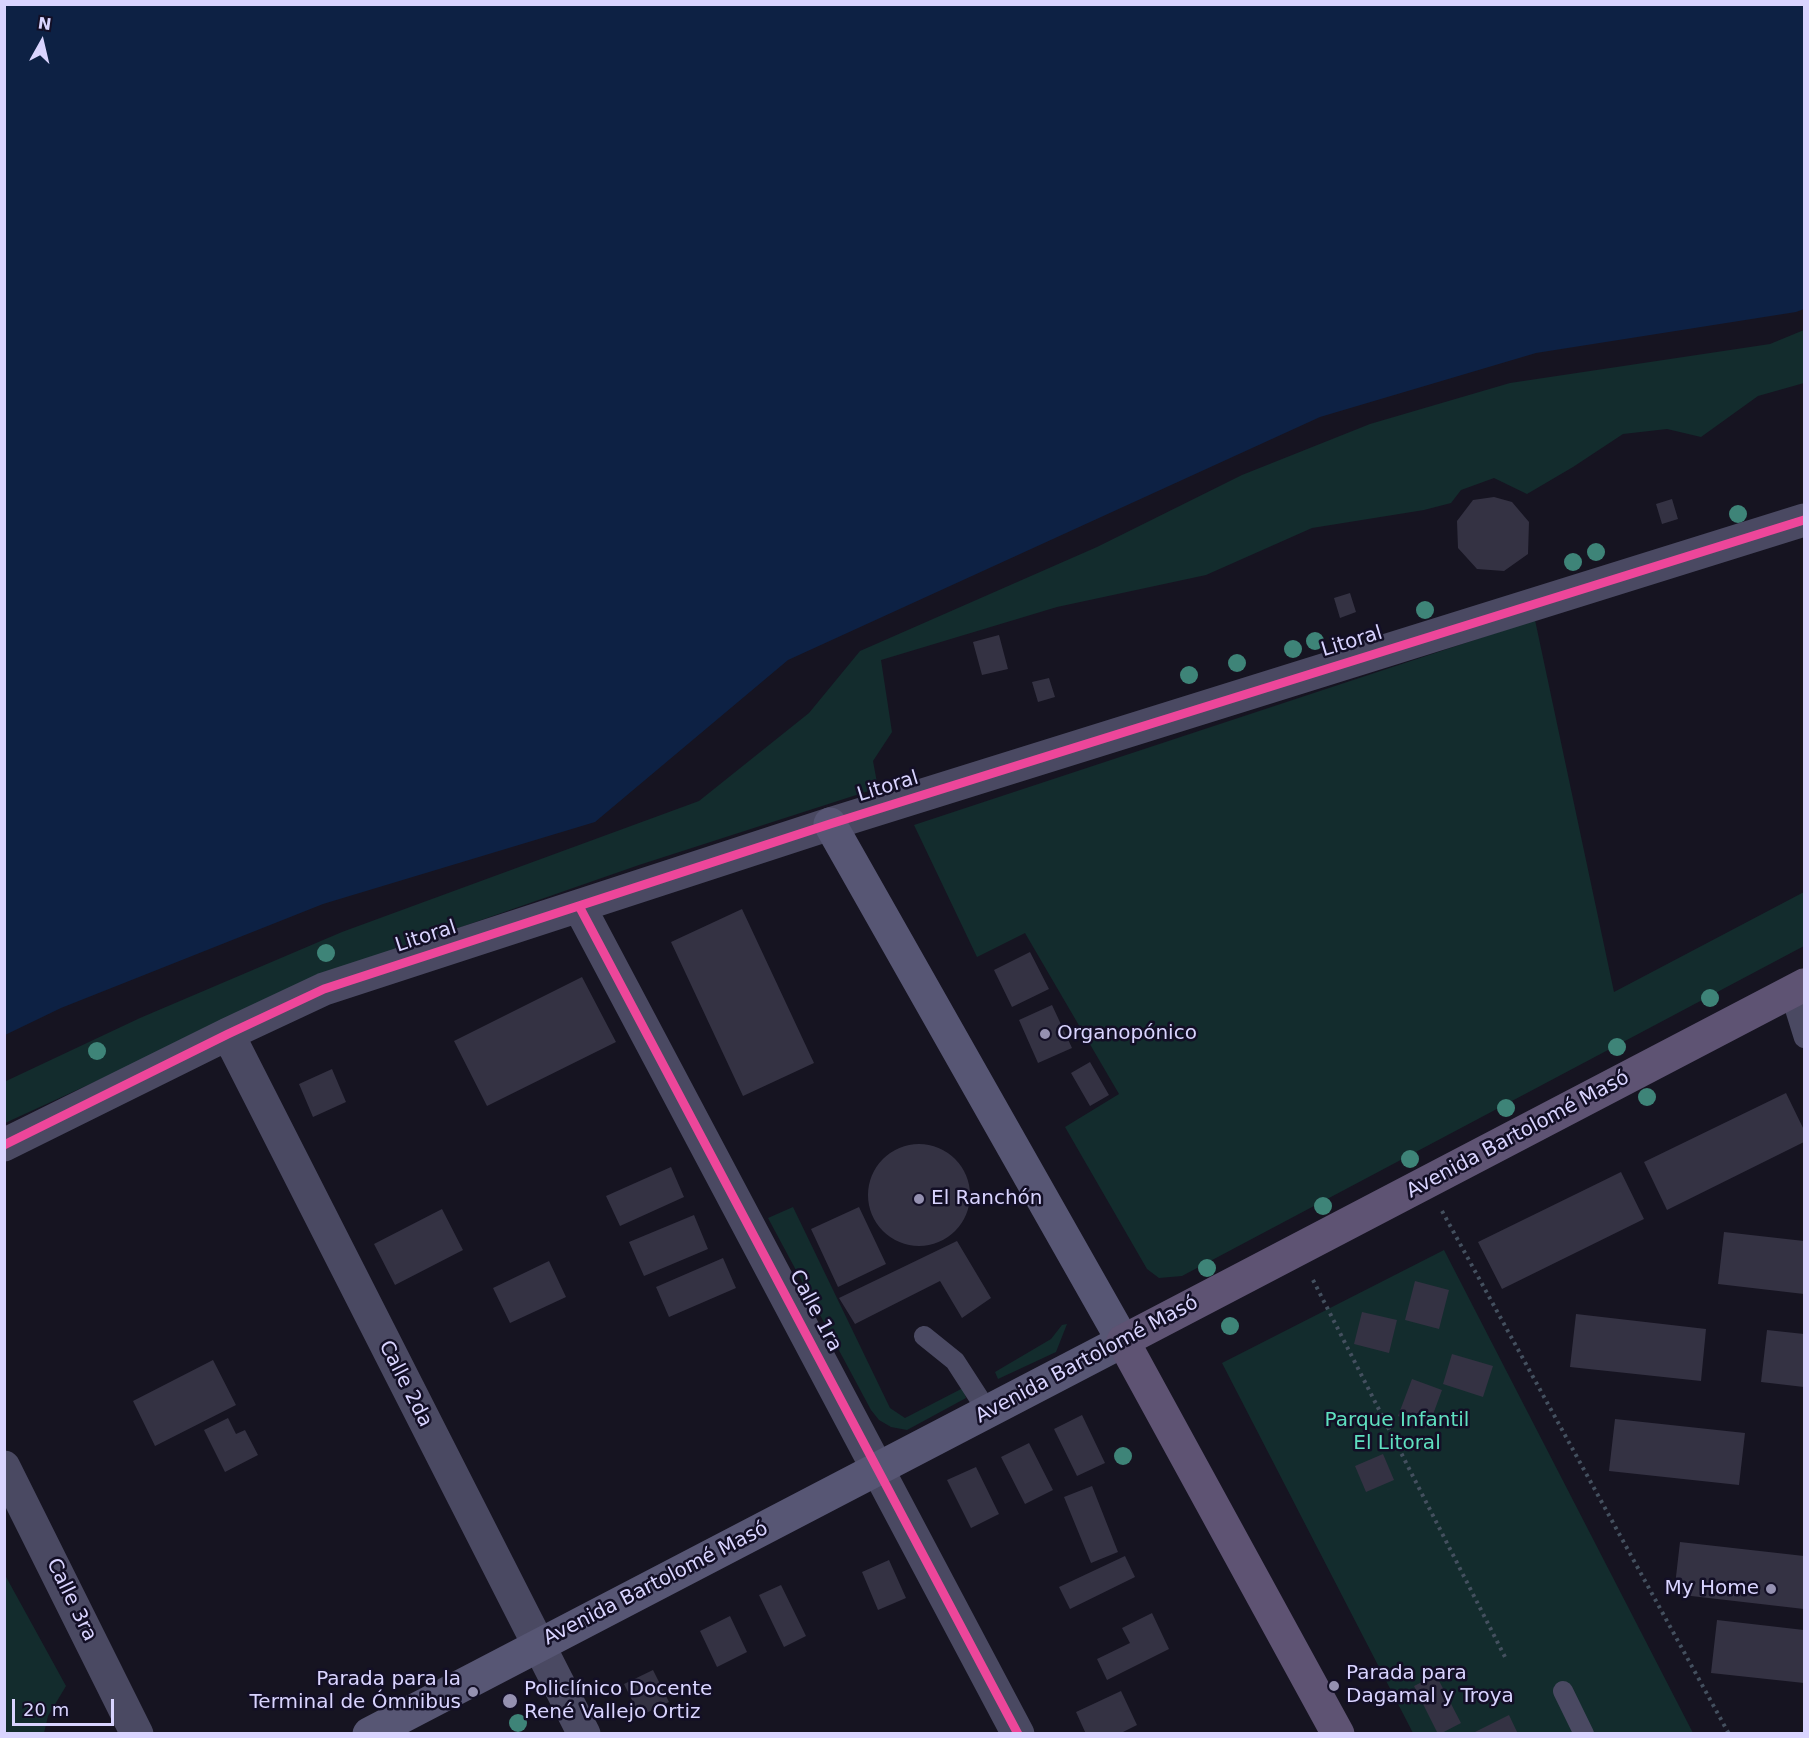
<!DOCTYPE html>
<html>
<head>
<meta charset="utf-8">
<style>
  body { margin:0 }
  #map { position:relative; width:1809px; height:1738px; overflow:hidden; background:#161421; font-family:"DejaVu Sans",sans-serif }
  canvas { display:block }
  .frame { position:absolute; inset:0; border:6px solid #d9d4ff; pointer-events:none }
  .north { position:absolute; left:12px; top:12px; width:60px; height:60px; -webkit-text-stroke:4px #130f26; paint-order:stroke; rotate:8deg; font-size:16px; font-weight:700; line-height:24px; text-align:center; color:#d9d4ff }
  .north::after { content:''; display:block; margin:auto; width:21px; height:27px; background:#d9d4ff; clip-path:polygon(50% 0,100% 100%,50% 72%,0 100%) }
  .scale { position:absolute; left:12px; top:1699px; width:102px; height:27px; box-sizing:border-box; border:3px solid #d9d4ff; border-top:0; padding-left:8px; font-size:18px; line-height:21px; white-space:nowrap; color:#d9d4ff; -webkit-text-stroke:4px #130f26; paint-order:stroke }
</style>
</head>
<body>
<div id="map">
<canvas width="1809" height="1738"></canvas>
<div class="frame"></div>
<div class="north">N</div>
<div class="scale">20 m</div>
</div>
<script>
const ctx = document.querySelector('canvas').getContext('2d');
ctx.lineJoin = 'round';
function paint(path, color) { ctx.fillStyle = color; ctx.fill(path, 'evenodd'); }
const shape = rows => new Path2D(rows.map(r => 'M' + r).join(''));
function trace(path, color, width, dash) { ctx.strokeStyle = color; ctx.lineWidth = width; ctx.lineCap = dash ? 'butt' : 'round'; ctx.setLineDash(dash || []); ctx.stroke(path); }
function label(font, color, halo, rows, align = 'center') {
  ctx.font = font + ' "DejaVu Sans",sans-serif'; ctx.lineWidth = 5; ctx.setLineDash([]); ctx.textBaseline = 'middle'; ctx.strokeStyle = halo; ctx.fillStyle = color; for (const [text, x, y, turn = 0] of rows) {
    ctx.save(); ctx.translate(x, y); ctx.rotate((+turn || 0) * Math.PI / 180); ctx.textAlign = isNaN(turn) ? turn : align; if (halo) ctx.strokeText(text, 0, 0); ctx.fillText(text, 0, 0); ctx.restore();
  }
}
paint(shape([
  [1804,330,1804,383,1758,396,1701,437,1667,429,1623,434,1573,467,1527,494,1494,478,1461,490,1451,503,1424,510,1312,528,1206,575,1057,607,881,660,892,732,873,761,878,788,639,865,398,949,184,1041,5,1123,4,1082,140,1018,342,932,699,801,809,713,860,651,1097,547,1242,475,1370,424,1510,383,1770,344],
  [1535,620,1614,992,1804,892,1804,946,1182,1276,1159,1278,1147,1269,1065,1127,1119,1094,1025,933,977,957,914,825],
  [793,1207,890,1408,905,1418,963,1388,966,1398,907,1430,891,1427,879,1420,871,1410,768,1218],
  [1444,1250,1693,1733,1413,1733,1222,1363],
  [1067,1324,1056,1352,998,1379,995,1372,1051,1339,1062,1325],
  [5,1575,66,1686,48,1716,44,1733,5,1733]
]), '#132c2d');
paint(shape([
  [5,4,1804,5,1804,309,1796,312,1536,353,1320,417,788,660,595,822,323,904,61,1008,5,1035]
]), '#0d2144');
paint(shape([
  [1494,497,1512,502,1529,522,1528,554,1504,571,1477,569,1458,548,1457,521,1473,500],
  [1672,499,1678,519,1662,524,1656,504],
  [1350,593,1356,612,1340,618,1334,598],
  [999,635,1008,669,982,675,973,642],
  [1049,678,1055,697,1038,702,1032,682],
  [742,909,814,1063,743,1096,671,942],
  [1030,952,1049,989,1012,1007,994,970],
  [582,977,616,1042,487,1106,454,1041],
  [1052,1005,1072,1048,1038,1063,1019,1020],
  [1090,1062,1109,1095,1090,1106,1071,1073],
  [332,1069,346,1102,313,1117,299,1084],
  [1786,1093,1804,1130,1804,1142,1667,1210,1644,1162],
  '868 1195a51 51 0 1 1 102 0a51 51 0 1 1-102 0Z',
  [671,1167,684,1197,620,1226,606,1196],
  [1621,1172,1644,1219,1502,1289,1478,1242],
  [859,1207,886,1264,838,1287,811,1229],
  [442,1209,463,1250,395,1285,374,1244],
  [694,1215,708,1249,644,1276,629,1242],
  [1724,1232,1804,1241,1804,1294,1718,1284],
  [957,1241,991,1298,962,1318,940,1281,855,1324,839,1298],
  [723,1258,736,1288,669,1317,656,1287],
  [549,1261,566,1297,510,1323,493,1288],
  [1415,1281,1449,1290,1439,1329,1405,1320],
  [1362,1312,1397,1320,1389,1353,1354,1344],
  [1576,1314,1706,1329,1701,1381,1570,1367],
  [1767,1330,1804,1334,1804,1387,1761,1382],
  [1452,1354,1493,1366,1483,1397,1443,1384],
  [213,1360,236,1405,155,1446,133,1401],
  [1412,1379,1442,1390,1428,1428,1398,1416],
  [1082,1415,1105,1463,1077,1476,1054,1429],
  [228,1418,236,1434,245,1430,258,1455,225,1472,204,1430],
  [1615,1419,1745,1433,1739,1485,1609,1471],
  [1029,1443,1053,1490,1025,1504,1001,1457],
  [1383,1454,1394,1480,1366,1492,1355,1466],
  [976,1467,999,1514,971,1528,947,1480],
  [1092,1486,1118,1552,1091,1563,1064,1497],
  [1680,1542,1804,1556,1804,1609,1674,1594],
  [1125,1556,1135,1577,1070,1609,1059,1587],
  [889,1560,906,1598,878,1610,862,1572],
  [781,1585,806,1636,784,1647,759,1595],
  [1152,1613,1169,1649,1107,1680,1097,1659,1130,1643,1122,1628],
  [730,1616,747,1652,717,1667,700,1631],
  [1717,1620,1804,1630,1804,1683,1711,1673],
  [653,1670,669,1702,640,1716,624,1684],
  [1436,1675,1461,1723,1440,1734,1438,1734,1414,1686],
  [1121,1691,1137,1725,1119,1734,1086,1734,1076,1712],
  [1509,1715,1518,1734,1471,1734]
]), '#343243');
trace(shape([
  [1442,1211,1729,1734],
  [1313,1280,1505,1657]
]), '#44505f', 4, [3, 4.5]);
trace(shape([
  [1790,993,1804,1038],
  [924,1336,955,1361,988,1412],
  [1563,1691,1584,1734]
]), '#4a4962', 20);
trace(shape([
  [579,906,1018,1734],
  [228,1034,584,1734],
  [4,1145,228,1034,324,989,830,824,1804,520],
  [4,1467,137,1734]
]), '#4a4962', 33);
trace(shape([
  [369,1734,1123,1341,830,824]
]), '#575674', 33);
trace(shape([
  [1338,1734,1123,1341,1804,985]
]), '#5e5373', 33);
trace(shape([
  [579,906,1018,1734],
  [4,1145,228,1034,324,989,830,824,1804,520]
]), '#ed469a', 9);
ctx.fillStyle = '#3e8478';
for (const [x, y] of [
  [1738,514],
  [1596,552],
  [1573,562],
  [1425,610],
  [1315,641],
  [1293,649],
  [1237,663],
  [1189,675],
  [326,953],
  [1710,998],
  [1617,1047],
  [97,1051],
  [1647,1097],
  [1506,1108],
  [1410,1159],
  [1323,1206],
  [1207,1268],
  [1230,1326],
  [1123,1456],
  [518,1723]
]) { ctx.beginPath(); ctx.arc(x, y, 9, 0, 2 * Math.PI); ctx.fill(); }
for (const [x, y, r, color] of [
  [1045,1034,6,"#9591b1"],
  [919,1199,6,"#9591b1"],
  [1771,1589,6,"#9591b1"],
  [1334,1686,6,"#9591b1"],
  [473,1692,6,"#9591b1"],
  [510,1701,8,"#9591b1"]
]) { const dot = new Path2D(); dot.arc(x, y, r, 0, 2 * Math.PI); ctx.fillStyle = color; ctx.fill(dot); trace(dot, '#130f26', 2); }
label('20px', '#d9d4ff', '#130f26', [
  ["Litoral",1352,642,-17],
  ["Litoral",888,787,-17],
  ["Litoral",426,937,-18],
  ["Avenida Bartolomé Masó",1518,1135,-28],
  ["Calle 1ra",815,1311,62],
  ["Avenida Bartolomé Masó",1087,1360,-28],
  ["Calle 2da",405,1384,63],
  ["Avenida Bartolomé Masó",656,1584,-27],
  ["Calle 3ra",71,1600,64]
]);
label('20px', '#d9d4ff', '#130f26', [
  ["Organopónico",1057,1034],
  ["El Ranchón",931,1199],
  ["My Home",1759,1589,"right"],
  ["Parada para",1346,1674],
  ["Dagamal y Troya",1346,1697],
  ["Parada para la",461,1680,"right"],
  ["Terminal de Ómnibus",461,1703,"right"],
  ["Policlínico Docente",524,1690],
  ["René Vallejo Ortiz",524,1713]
], 'left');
label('20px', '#5fe0c0', '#130f26', [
  ["Parque Infantil",1397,1421],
  ["El Litoral",1397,1444]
]);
</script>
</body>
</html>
